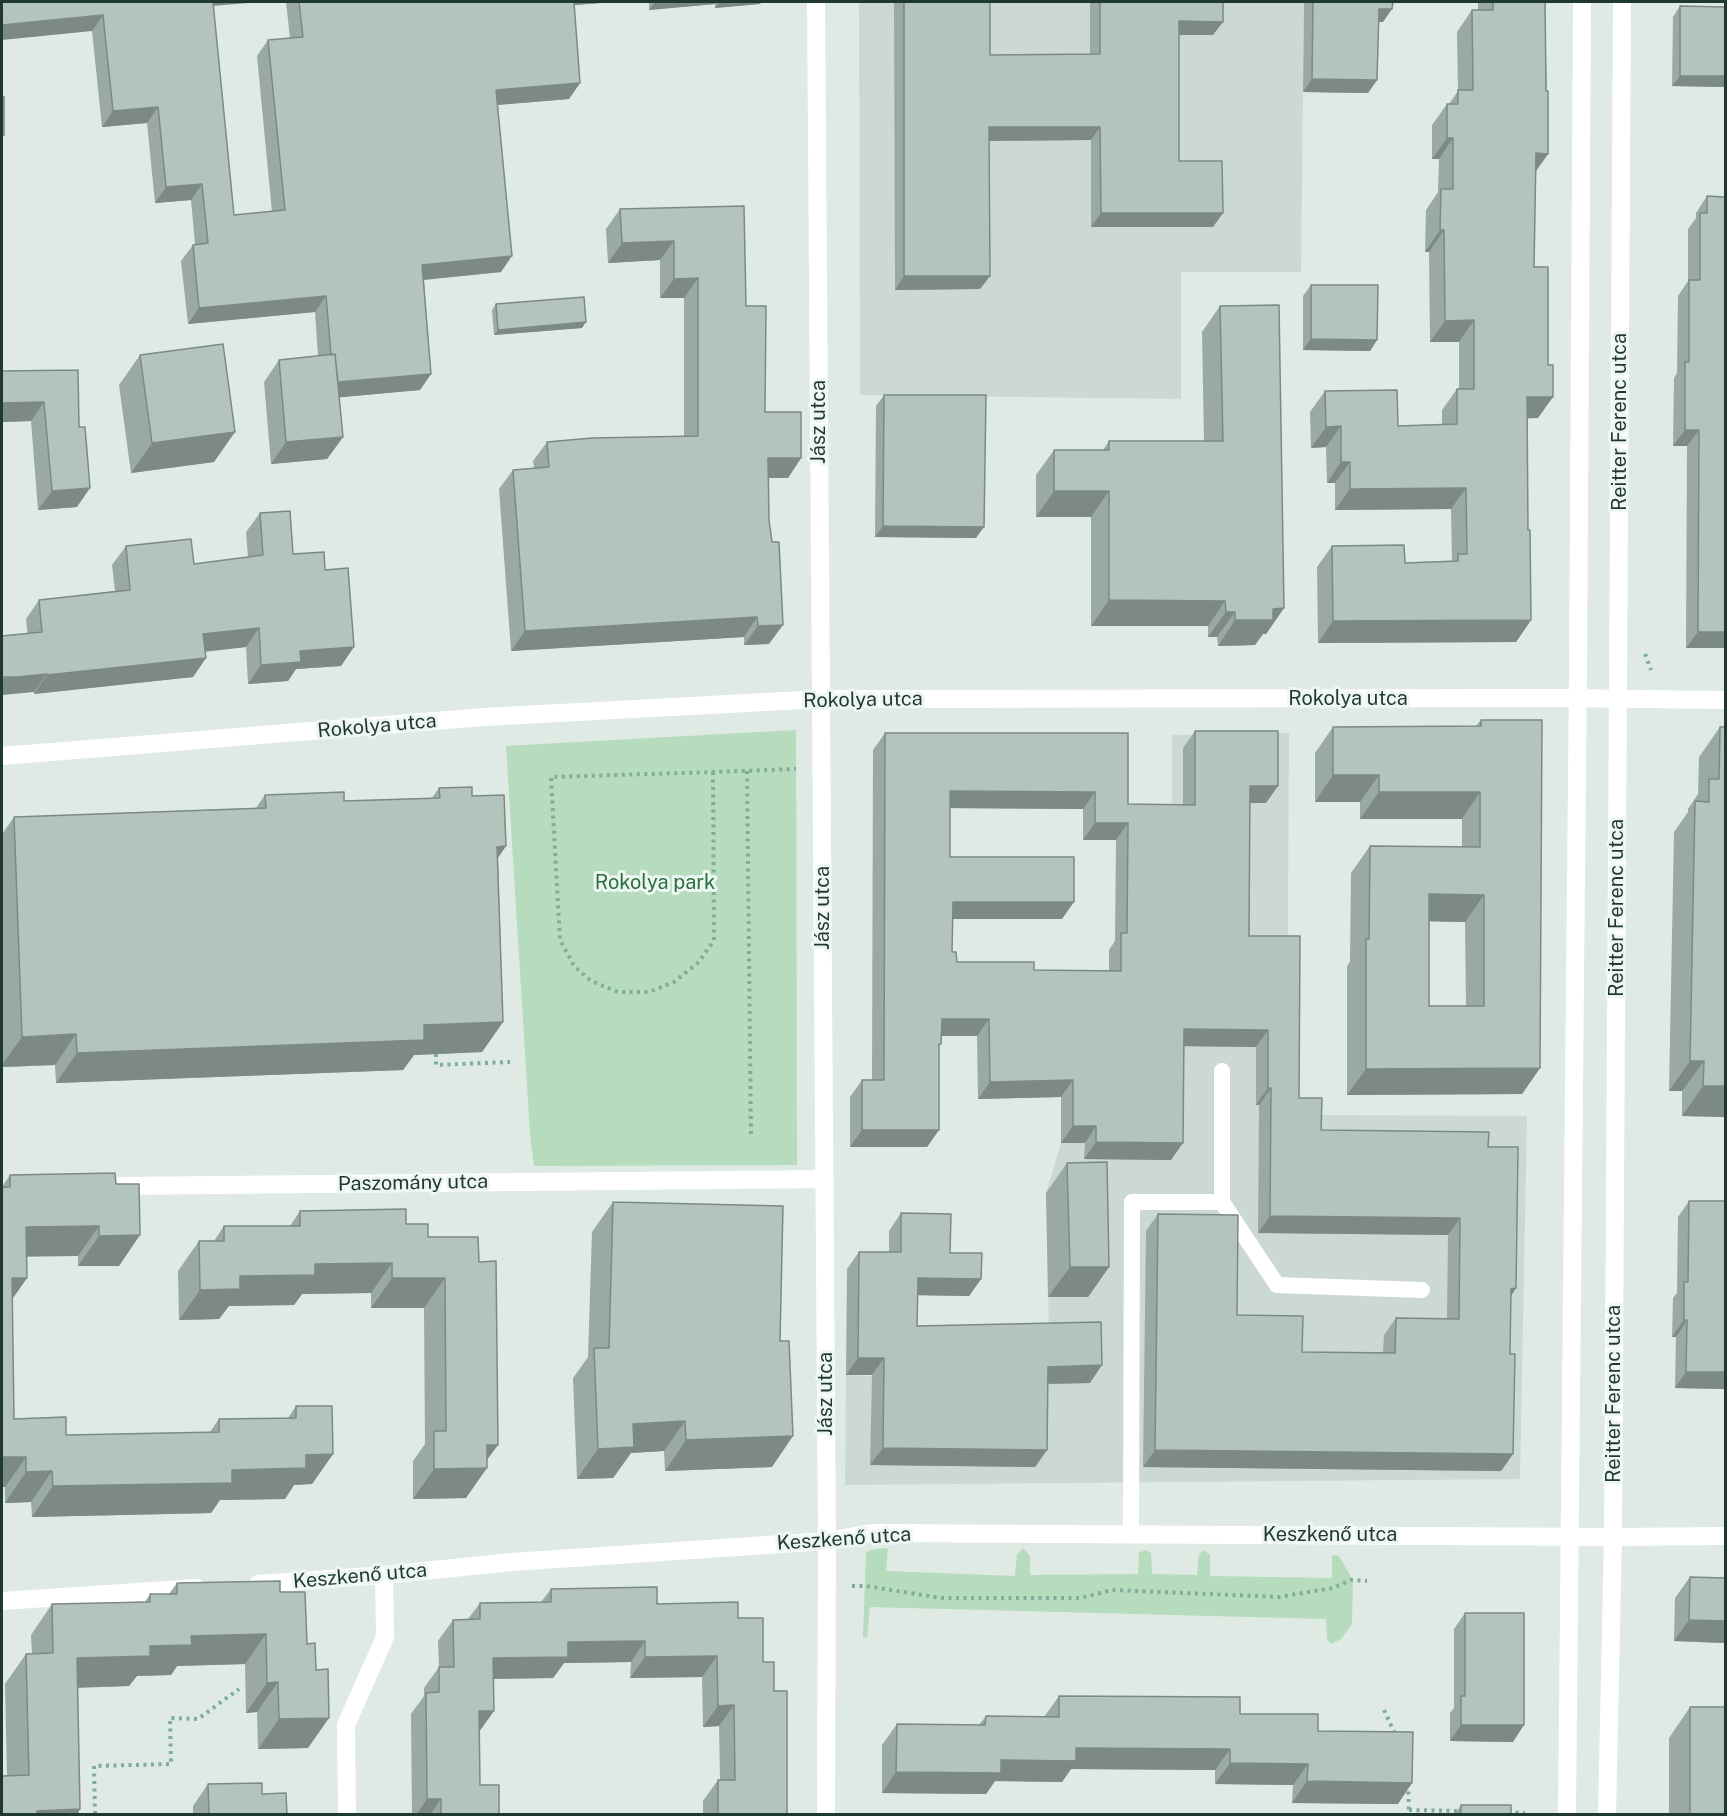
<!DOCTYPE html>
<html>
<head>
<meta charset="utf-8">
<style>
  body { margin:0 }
  #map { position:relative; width:1727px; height:1816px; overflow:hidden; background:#deeae3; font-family:"Public Sans",sans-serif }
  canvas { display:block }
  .frame { position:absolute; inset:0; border:3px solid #1f3930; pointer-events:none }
</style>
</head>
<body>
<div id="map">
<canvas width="1727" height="1816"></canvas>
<div class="frame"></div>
</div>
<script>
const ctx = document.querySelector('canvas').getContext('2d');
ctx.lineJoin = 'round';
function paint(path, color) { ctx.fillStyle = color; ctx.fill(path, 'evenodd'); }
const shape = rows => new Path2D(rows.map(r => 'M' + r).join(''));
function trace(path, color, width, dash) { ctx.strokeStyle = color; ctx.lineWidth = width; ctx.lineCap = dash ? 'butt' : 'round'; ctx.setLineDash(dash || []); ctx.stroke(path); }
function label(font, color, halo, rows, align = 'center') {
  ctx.font = font + ' "Public Sans",sans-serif'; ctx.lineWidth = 6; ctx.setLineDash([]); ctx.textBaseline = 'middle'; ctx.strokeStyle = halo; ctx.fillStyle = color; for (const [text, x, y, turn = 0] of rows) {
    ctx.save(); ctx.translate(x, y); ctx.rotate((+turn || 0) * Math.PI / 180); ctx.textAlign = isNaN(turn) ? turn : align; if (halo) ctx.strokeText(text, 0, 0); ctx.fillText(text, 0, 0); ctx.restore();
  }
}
paint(shape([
  [859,2,1304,2,1301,272,1181,272,1181,399,860,395],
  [1289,733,1287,1105,1310,1115,1527,1116,1520,1479,845,1485,846,1375,1050,1384,1046,1193,1061,1143,1171,987,1172,735]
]), '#ccd9d2');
paint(shape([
  [796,730,797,1165,534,1166,530,1133,506,746],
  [888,1548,886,1571,1015,1576,1017,1555,1023,1548,1030,1556,1030,1575,1138,1574,1139,1553,1145,1550,1151,1553,1152,1574,1197,1575,1199,1554,1204,1550,1210,1555,1210,1576,1332,1578,1332,1555,1339,1556,1353,1580,1352,1624,1341,1639,1331,1644,1327,1639,1326,1619,870,1607,867,1637,863,1637,866,1552,876,1549]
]), '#b6dbbd');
trace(shape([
  [1645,654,1651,670],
  [747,771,751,1138],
  [713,772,714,940,699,962,674,982,649,992,618,992,591,981,574,966,560,940,551,777,713,772,796,769],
  [436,1054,436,1065,510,1062],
  [852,1586,866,1586,941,1598,1080,1598,1112,1590,1279,1597,1333,1588,1351,1580,1367,1581],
  [1384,1710,1395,1734],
  [1408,1784,1409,1814],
  [1409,1810,1458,1811],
  [1508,1812,1525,1813],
  [95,1814,94,1766,171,1764,170,1718,198,1719,239,1689]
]), '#7ead9a', 4, [3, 4.5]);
trace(shape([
  [1222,1202,1277,1285,1422,1290],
  [1131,1534,1132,1202,1222,1202,1222,1071]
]), '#fff', 16);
trace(shape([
  [816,2,827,1541,826,1814],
  [2,756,484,717,822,699,1555,698,1726,700],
  [116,1186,825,1179],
  [258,1584,384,1575,512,1562,827,1541,871,1533,1613,1537,1726,1536],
  [2,1601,197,1588],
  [347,1814,346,1725,385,1637,384,1575]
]), '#fff', 18);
trace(shape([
  [1567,1814,1578,672,1582,2],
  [1607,1814,1613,1537,1622,2]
]), '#fff', 18);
paint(shape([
  [2,2,213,6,234,215,272,212,257,56,268,40,290,38,286,2,614,2,574,5,580,83,569,99,497,105,501,272,424,280,431,374,420,390,339,397,343,437,327,459,271,464,264,382,279,360,318,356,315,312,188,324,181,261,193,245,195,244,191,200,155,203,147,123,102,127,92,31],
  [649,2,761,2,760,4,715,8,715,4,649,10],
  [894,2,990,2,990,55,1090,54,1090,2,1223,2,1213,35,1179,35,1179,161,1213,227,1091,227,1091,140,989,141,990,276,980,289,895,290],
  [1305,2,1393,2,1383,22,1379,22,1377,80,1368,93,1303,92,1304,3],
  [1478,2,1545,2,1548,154,1536,171,1534,267,1538,418,1527,418,1528,530,1531,620,1516,642,1318,643,1317,567,1332,546,1405,563,1452,562,1451,509,1335,510,1335,483,1327,483,1326,447,1311,448,1310,412,1325,391,1398,426,1442,424,1442,410,1457,389,1459,389,1459,342,1430,342,1429,252,1425,252,1426,210,1438,192,1439,159,1432,159,1432,125,1447,104,1449,104,1458,91,1457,32,1472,10,1478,10],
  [1680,6,1725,7,1725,87,1672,86,1673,17],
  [1707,196,1725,648,1686,648,1687,446,1673,446,1674,378,1677,373,1678,296,1688,281,1688,229,1696,218,1696,213],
  [744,206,746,306,765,412,801,458,788,478,768,478,769,644,744,645,744,637,511,651,499,489,513,470,534,468,533,461,547,442,684,437,684,298,660,298,660,260,608,263,606,229,620,209],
  [1311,285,1377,340,1370,351,1303,350,1303,296],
  [496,304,582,328,494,335,492,310],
  [1220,306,1284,608,1266,634,1263,634,1255,645,1218,646,1217,637,1208,637,1208,626,1091,626,1091,517,1036,517,1036,475,1054,450,1103,450,1109,441,1204,441,1202,332],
  [140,355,214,462,131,473,119,385],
  [78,370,77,507,38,510,31,421,2,422],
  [884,395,976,538,875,537,876,406],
  [260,513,293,554,325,570,341,666,296,669,288,681,248,684,246,647,205,652,206,658,193,677,34,694,26,619,39,600,115,591,112,565,126,546,194,564,248,557,246,532],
  [1481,720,1540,1068,1522,1094,1347,1095,1347,966,1350,962,1351,873,1370,846,1462,847,1462,819,1360,819,1360,802,1315,802,1315,753,1333,727,1476,726],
  [1429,921,1465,922,1466,1006,1429,1006],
  [1720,727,1725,1117,1682,1116,1682,1091,1669,1091,1674,832,1688,812,1688,809,1698,794,1699,757],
  [1195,731,1266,803,1250,803,1249,936,1299,1098,1321,1130,1488,1147,1516,1288,1511,1296,1510,1354,1513,1454,1501,1471,1143,1467,1146,1231,1158,1214,1237,1315,1302,1352,1383,1352,1384,1335,1396,1318,1447,1318,1448,1235,1258,1233,1259,1105,1256,1105,1256,1047,1183,1046,1171,1160,1084,1159,1085,1143,1061,1143,1061,1097,978,1099,977,1036,941,1036,939,1047,939,1130,927,1147,850,1147,850,1097,862,1080,872,1080,873,750,885,733,1128,733,1128,804,1183,805,1183,748],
  [950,808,1083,809,1083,840,1116,840,1115,941,1109,950,1109,971,1034,970,957,962,952,952,953,919,1062,919,950,857],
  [439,788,472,796,506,846,498,858,503,1022,482,1052,414,1055,403,1070,56,1083,55,1065,2,1067,2,834,14,817,256,808,265,795,344,801,432,798],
  [1067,1163,1109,1267,1088,1297,1048,1297,1046,1193],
  [115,1173,119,1266,78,1266,78,1256,26,1256,27,1278,12,1299,14,1419,66,1435,210,1432,219,1419,288,1418,296,1406,333,1454,312,1484,294,1485,285,1499,220,1500,211,1513,32,1517,31,1502,5,1503,2,1187,10,1175],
  [1689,1201,1725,1389,1675,1388,1676,1337,1672,1337,1673,1298,1677,1293,1678,1217],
  [613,1202,772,1467,665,1471,664,1451,631,1453,613,1478,577,1479,573,1378,588,1357,592,1232],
  [300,1211,406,1224,428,1237,479,1262,487,1461,466,1498,413,1499,413,1461,425,1444,424,1308,371,1308,371,1293,302,1294,294,1305,229,1306,219,1319,179,1320,178,1271,199,1241,214,1241,224,1226,290,1226],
  [901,1213,981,1279,969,1296,917,1295,917,1326,1090,1383,1048,1384,1047,1450,1035,1467,870,1465,872,1375,846,1375,847,1269,859,1252,889,1252,889,1231],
  [1690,1577,1725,1578,1725,1643,1674,1641,1675,1598],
  [177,1583,280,1592,308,1748,258,1749,257,1712,246,1713,245,1664,177,1666,171,1675,137,1676,129,1686,78,1688,80,1809,77,1815,2,1815,7,1776,5,1684,26,1654,32,1654,31,1635,52,1604,145,1602,150,1594,169,1594],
  [551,1589,657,1604,738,1618,763,1662,774,1691,787,1815,703,1815,703,1801,718,1780,720,1780,719,1726,703,1727,702,1677,630,1678,631,1662,564,1663,553,1678,493,1679,480,1731,480,1785,499,1815,412,1815,411,1714,424,1696,424,1688,439,1667,438,1641,453,1620,468,1619,480,1603,541,1602],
  [1465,1613,1513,1742,1450,1741,1450,1713,1454,1708,1454,1629],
  [1059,1696,1240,1714,1318,1731,1398,1804,1292,1803,1293,1785,1215,1784,1215,1770,1071,1769,1062,1782,995,1781,986,1794,882,1793,882,1745,897,1724,979,1725,986,1716,1044,1717],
  [1690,1707,1725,1815,1669,1815,1669,1738],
  [208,1784,262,1794,287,1815,193,1815,193,1806],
  [1461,1805,1511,1815,1454,1815]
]), '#9aa9a2');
paint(shape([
  [204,2,260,2,200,7],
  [565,2,614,2,562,6],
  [655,2,717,2,715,4,649,10],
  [719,2,761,2,760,4,715,8],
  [1379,9,1392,9,1383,22,1370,22],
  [103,15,92,31,2,40,2,25],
  [1179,21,1223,22,1213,35,1170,35],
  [1680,76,1725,76,1725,87,1672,86],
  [1312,79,1377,80,1368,93,1303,92],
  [580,83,569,99,484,106,496,90],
  [158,107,147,123,102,127,113,111],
  [989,127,1100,127,1091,140,980,141],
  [1447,138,1453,138,1439,159,1432,159],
  [1536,153,1548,154,1533,175],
  [202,184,191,200,155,203,166,187],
  [1101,213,1223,213,1213,227,1091,227],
  [1440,230,1444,230,1429,252,1425,252],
  [674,241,660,260,608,263,622,243],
  [512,256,501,272,411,281,422,265],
  [904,276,990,276,980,289,895,290],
  [698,278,684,298,660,298,674,279],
  [326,296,315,312,188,324,199,308],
  [1474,320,1459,342,1430,342,1445,321],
  [586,322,582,328,494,335,498,330],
  [1311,339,1377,340,1370,351,1303,350],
  [431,374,420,390,322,399,333,383],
  [1527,397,1553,397,1538,418,1512,419],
  [44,402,31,421,2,422,2,403],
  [1341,426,1326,447,1311,448,1326,427],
  [1685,430,1699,430,1687,446,1673,446],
  [235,432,214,462,131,473,152,443],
  [343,437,327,459,271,464,286,442],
  [768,458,801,458,788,478,754,478],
  [1341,462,1350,462,1335,483,1327,483],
  [90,488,77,507,38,510,52,491],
  [1466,488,1451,509,1335,510,1350,489],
  [1054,491,1109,491,1091,517,1036,517],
  [883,526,984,527,976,538,875,537],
  [1109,600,1225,601,1208,626,1091,626],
  [1284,608,1266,634,1263,634,1255,645,1218,646,1235,620,1273,609],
  [1226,612,1235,612,1217,637,1208,637],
  [757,617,744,637,511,651,525,631],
  [1531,620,1516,642,1318,643,1333,621],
  [783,625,769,644,744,645,758,626],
  [259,628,246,647,190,653,203,634],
  [1698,632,1725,632,1725,648,1686,648],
  [354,647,341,666,296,669,288,681,248,684,261,665,300,651],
  [206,658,193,677,34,694,47,675],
  [47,674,34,692,2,695,2,677],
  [1333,775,1379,775,1360,802,1315,802],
  [1250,786,1278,786,1266,803,1238,803],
  [950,791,1095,792,1083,809,938,808],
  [1379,792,1480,792,1462,819,1360,819],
  [1095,823,1128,823,1116,840,1083,840],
  [506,846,484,877,497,847],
  [1429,894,1484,895,1465,922,1410,921],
  [953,902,1074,902,1062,919,941,919],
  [942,1019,989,1019,977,1036,930,1036],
  [503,1022,482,1052,414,1055,403,1070,56,1083,77,1053,424,1025],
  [1184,1029,1268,1030,1256,1047,1172,1046],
  [76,1034,55,1065,2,1067,2,1065,22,1037],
  [1690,1061,1704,1061,1682,1091,1669,1091],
  [1540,1068,1522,1094,1347,1095,1366,1069],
  [1073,1080,1061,1097,978,1099,990,1082],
  [1703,1086,1725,1086,1725,1117,1682,1116],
  [1268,1088,1271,1088,1259,1105,1256,1105],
  [1073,1126,1096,1126,1085,1143,1061,1143],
  [862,1130,939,1130,927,1147,850,1147],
  [1096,1142,1183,1143,1171,1160,1084,1159],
  [1270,1216,1460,1218,1448,1235,1258,1233],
  [99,1226,78,1256,4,1257,26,1227],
  [140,1235,119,1266,78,1266,99,1236],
  [392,1263,371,1293,302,1294,294,1305,229,1306,219,1319,179,1320,200,1290,240,1276,315,1264],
  [1070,1267,1109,1267,1088,1297,1048,1297],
  [12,1278,27,1278,6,1308],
  [392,1278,445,1278,424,1308,371,1308],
  [918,1278,981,1279,969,1296,906,1295],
  [1516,1288,1505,1305,1511,1289],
  [1684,1320,1687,1320,1676,1337,1672,1337],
  [858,1358,884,1358,872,1375,846,1375],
  [1102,1365,1090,1383,1036,1384,1048,1367],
  [1686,1372,1725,1372,1725,1389,1675,1388],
  [685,1421,664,1451,631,1453,613,1478,577,1479,598,1449,633,1424],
  [793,1436,772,1467,665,1471,686,1440],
  [487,1445,498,1445,481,1468,487,1468,466,1498,413,1499,434,1469],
  [883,1448,1047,1450,1035,1467,870,1465],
  [1155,1450,1513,1454,1501,1471,1143,1467],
  [333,1454,312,1484,294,1485,285,1499,220,1500,211,1513,32,1517,53,1486,232,1470,306,1455],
  [2,1457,26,1457,5,1487,2,1487],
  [52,1471,31,1502,5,1503,26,1472],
  [1689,1620,1725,1621,1725,1643,1674,1641],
  [266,1634,245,1664,177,1666,171,1675,137,1676,129,1686,56,1688,77,1658,150,1646,191,1636],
  [645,1641,631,1662,564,1663,553,1678,478,1679,493,1658,568,1642],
  [717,1656,702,1677,630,1678,645,1657],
  [278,1682,257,1712,246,1713,267,1683],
  [734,1705,719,1726,703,1727,718,1706],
  [479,1711,494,1711,479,1732],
  [329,1718,308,1748,258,1749,279,1719],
  [1461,1725,1524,1725,1513,1742,1450,1741],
  [1076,1748,1230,1749,1215,1770,1071,1769,1062,1782,995,1781,986,1794,882,1793,896,1772,1001,1760],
  [1230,1763,1308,1764,1293,1785,1215,1784],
  [1307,1781,1412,1783,1398,1804,1292,1803],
  [427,1799,441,1799,430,1815,416,1815],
  [80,1809,77,1815,35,1815,37,1811]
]), '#7d8984');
const building = shape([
  [2,2,213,2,234,215,285,210,268,40,303,37,299,2,574,2,580,83,496,90,512,256,422,265,431,374,338,382,335,354,331,355,326,296,199,308,193,245,208,243,202,184,166,187,158,107,113,111,103,15,2,25,2,2],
  [904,2,990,2,990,55,1100,54,1100,2,1223,2,1223,22,1179,21,1179,161,1222,161,1223,213,1101,213,1100,127,989,127,990,276,904,276,904,2],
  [1313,2,1393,2,1392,9,1379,9,1377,80,1312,79,1313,2],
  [1493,2,1545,2,1546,91,1548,91,1548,154,1536,153,1534,267,1548,267,1548,365,1553,365,1553,397,1527,397,1528,530,1530,530,1531,620,1333,621,1332,546,1404,545,1405,563,1458,561,1458,554,1467,554,1466,488,1350,489,1350,462,1341,462,1341,426,1326,427,1325,391,1397,390,1398,426,1457,424,1457,389,1474,389,1474,320,1445,321,1444,230,1440,230,1441,189,1453,189,1453,138,1447,138,1447,104,1458,104,1458,90,1473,90,1472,10,1493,10,1493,2],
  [1680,6,1725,7,1725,76,1680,76,1680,6],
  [2,97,4,97,4,135,2,135,2,97],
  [1707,196,1725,197,1725,632,1698,632,1699,430,1685,430,1685,362,1689,362,1689,280,1700,280,1700,213,1707,213,1707,196],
  [744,206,746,306,766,306,765,412,801,412,801,458,768,458,769,520,772,542,779,542,783,625,758,626,757,617,525,631,513,470,549,467,547,442,592,438,698,436,698,278,674,279,674,241,622,243,620,209,744,206],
  [1311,285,1378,285,1377,340,1311,339,1311,285],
  [584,297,586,322,498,330,496,304,584,297],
  [1279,305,1284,608,1273,609,1273,620,1235,620,1235,612,1226,612,1225,601,1109,600,1109,491,1054,491,1054,450,1109,450,1109,441,1223,441,1220,306,1279,305],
  [223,344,235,432,152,443,140,355,223,344],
  [335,354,343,437,286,442,279,360,335,354],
  [78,370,79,427,85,427,90,488,52,491,44,402,2,403,2,371,78,370],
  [884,395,986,395,984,527,883,526,884,395],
  [290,511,293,554,324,552,325,570,348,568,354,647,300,651,301,662,261,665,259,628,203,634,206,658,47,675,47,674,17,677,2,677,2,636,42,632,39,600,130,590,126,546,191,539,194,564,263,555,260,513,290,511],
  [1481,720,1542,720,1540,1068,1366,1069,1366,939,1369,939,1370,846,1480,847,1480,792,1379,792,1379,775,1333,775,1333,727,1481,726,1481,720],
  [1429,894,1484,895,1484,1006,1429,1006,1429,894],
  [1720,727,1725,727,1725,1086,1703,1086,1704,1061,1690,1061,1695,801,1709,802,1709,779,1719,779,1720,727],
  [1195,731,1278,731,1278,786,1250,786,1249,936,1300,936,1299,1098,1322,1098,1321,1130,1489,1132,1488,1147,1518,1147,1516,1288,1511,1289,1510,1354,1515,1354,1513,1454,1155,1450,1158,1214,1238,1215,1237,1315,1303,1316,1302,1352,1395,1353,1396,1318,1459,1319,1460,1218,1270,1216,1271,1088,1268,1088,1268,1030,1184,1029,1183,1143,1096,1142,1096,1126,1073,1126,1073,1080,990,1082,989,1019,942,1019,941,1044,939,1044,939,1130,862,1130,862,1080,884,1080,885,733,1128,733,1128,804,1195,805,1195,731],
  [950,791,1095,792,1095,823,1128,823,1127,933,1121,933,1121,971,1034,970,1034,962,957,962,956,952,952,952,953,902,1074,902,1074,857,950,857,950,791],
  [472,787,472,796,504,795,506,846,497,847,503,1022,424,1025,424,1040,77,1053,76,1034,22,1037,14,817,266,808,265,795,344,792,344,801,440,798,439,788,472,787],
  [1107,1162,1109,1267,1070,1267,1067,1163,1107,1162],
  [115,1173,116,1184,139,1184,140,1235,99,1236,99,1226,26,1227,27,1278,12,1278,14,1419,66,1417,66,1435,219,1432,219,1419,296,1418,296,1406,332,1406,333,1454,306,1455,306,1468,232,1470,232,1483,53,1486,52,1471,26,1472,26,1457,2,1457,2,1187,10,1187,10,1175,115,1173],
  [1689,1201,1725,1201,1725,1372,1686,1372,1687,1320,1684,1320,1684,1282,1688,1282,1689,1201],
  [613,1202,783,1206,780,1341,789,1341,793,1436,686,1440,685,1421,633,1424,634,1447,598,1449,594,1348,609,1348,613,1202],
  [406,1209,406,1224,428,1224,428,1237,478,1237,479,1262,496,1261,498,1445,487,1445,487,1468,434,1469,434,1431,446,1431,445,1278,392,1278,392,1263,315,1264,315,1275,240,1276,240,1289,200,1290,199,1241,224,1241,224,1226,300,1226,300,1211,406,1209],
  [901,1213,951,1214,950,1253,982,1253,981,1279,918,1278,917,1326,1101,1322,1102,1365,1048,1367,1047,1450,883,1448,884,1358,858,1358,859,1252,901,1252,901,1213],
  [1690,1577,1725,1578,1725,1621,1689,1620,1690,1577],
  [280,1581,280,1592,305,1592,307,1644,315,1643,316,1670,328,1669,329,1718,279,1719,278,1682,267,1683,266,1634,191,1636,192,1645,150,1646,150,1656,77,1658,80,1809,37,1811,37,1815,2,1815,2,1776,29,1775,26,1654,53,1653,52,1604,150,1602,150,1594,177,1594,177,1583,280,1581],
  [657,1587,657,1604,738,1602,738,1618,763,1618,763,1662,774,1662,774,1691,787,1691,787,1815,718,1815,718,1780,735,1780,734,1705,718,1706,717,1656,645,1657,645,1641,568,1642,568,1657,493,1658,494,1711,479,1711,480,1785,499,1785,499,1815,441,1815,441,1799,427,1799,426,1693,439,1692,439,1667,454,1667,453,1620,480,1619,480,1603,551,1602,551,1589,657,1587],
  [1465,1613,1524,1613,1524,1725,1461,1725,1461,1696,1465,1696,1465,1613],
  [1059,1696,1240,1697,1240,1714,1318,1714,1318,1731,1413,1732,1412,1783,1307,1781,1308,1764,1230,1763,1230,1749,1076,1748,1076,1761,1001,1760,1001,1773,896,1772,897,1724,985,1725,986,1716,1059,1717,1059,1696],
  [1690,1707,1725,1707,1725,1815,1690,1815,1690,1707],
  [262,1783,262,1794,286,1793,287,1815,209,1815,208,1784,262,1783],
  [1461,1805,1511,1805,1511,1815,1461,1815,1461,1805]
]);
paint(building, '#b3c4bc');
trace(building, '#7d8984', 1.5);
label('20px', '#1f3930', '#eef6f1', [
  ["Jász utca",819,422,-90],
  ["Reitter Ferenc utca",1620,422,-90],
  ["Rokolya utca",1348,699],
  ["Rokolya utca",863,700,-1],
  ["Rokolya utca",377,726,-5],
  ["Jász utca",823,908,-90],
  ["Reitter Ferenc utca",1617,908,-90],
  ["Paszomány utca",413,1183,-1],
  ["Jász utca",826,1394,-90],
  ["Reitter Ferenc utca",1614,1394,-90],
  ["Keszkenő utca",1330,1535],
  ["Keszkenő utca",844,1539,-4],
  ["Keszkenő utca",360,1576,-5]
]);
label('20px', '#2a703f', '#eef6f1', [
  ["Rokolya park",655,883]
]);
</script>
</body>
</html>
